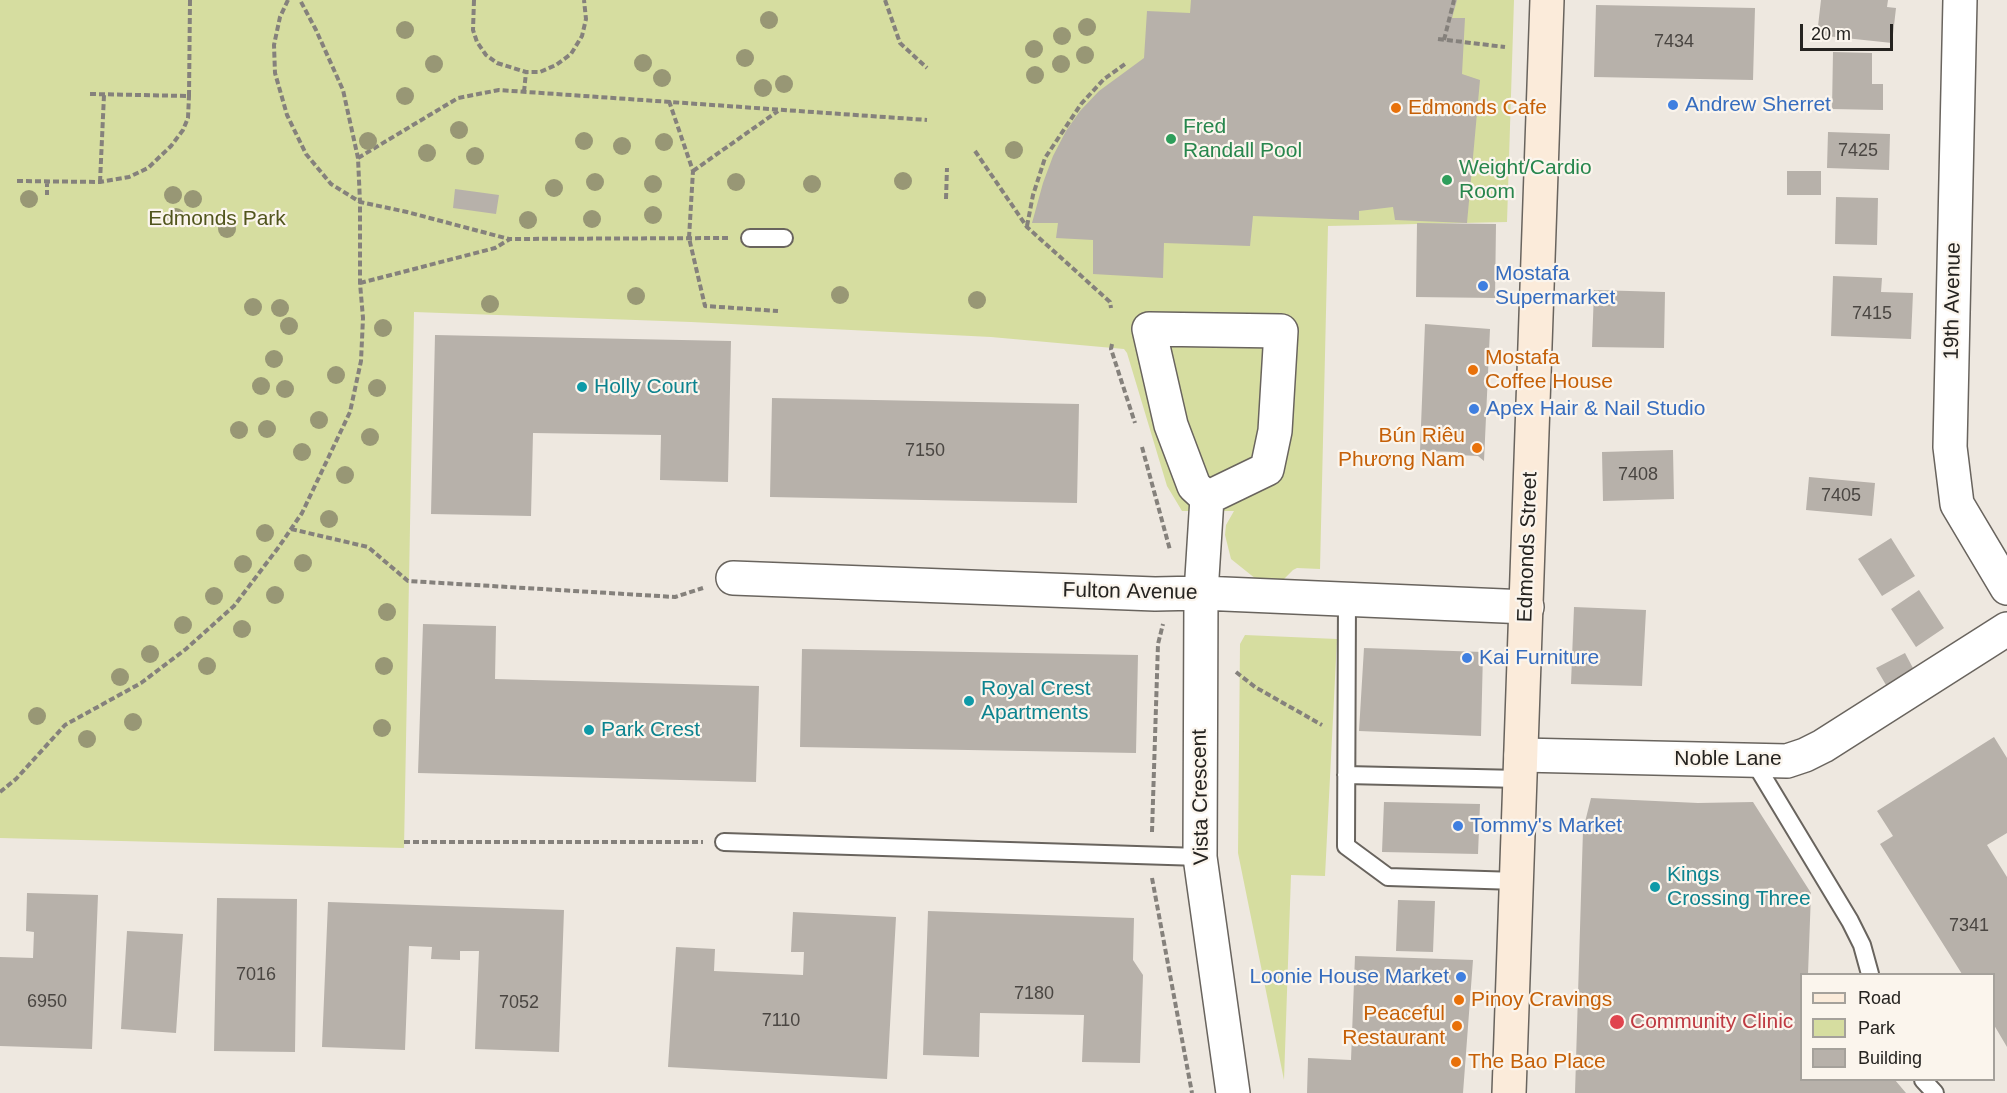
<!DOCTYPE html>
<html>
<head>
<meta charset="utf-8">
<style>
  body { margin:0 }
  #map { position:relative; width:2007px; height:1093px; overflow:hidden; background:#eee8e0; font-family:Helvetica,sans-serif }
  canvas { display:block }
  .legend { position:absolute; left:1800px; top:973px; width:195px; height:108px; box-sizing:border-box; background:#fbf5ed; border:2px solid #a5a19b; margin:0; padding:8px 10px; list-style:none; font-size:18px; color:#252320 }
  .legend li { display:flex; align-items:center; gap:12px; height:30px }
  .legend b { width:30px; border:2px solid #a5a19b }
  .scale { position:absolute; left:1800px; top:24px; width:93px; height:27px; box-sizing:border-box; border:3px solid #252320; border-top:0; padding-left:8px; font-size:18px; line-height:21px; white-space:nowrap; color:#252320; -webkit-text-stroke:4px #fbf5ed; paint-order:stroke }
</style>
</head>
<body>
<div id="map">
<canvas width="2007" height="1093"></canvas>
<ul class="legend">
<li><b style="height:8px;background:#fbebda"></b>Road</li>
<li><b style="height:16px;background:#d6dda0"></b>Park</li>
<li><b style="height:16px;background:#b7b1aa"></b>Building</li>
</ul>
<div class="scale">20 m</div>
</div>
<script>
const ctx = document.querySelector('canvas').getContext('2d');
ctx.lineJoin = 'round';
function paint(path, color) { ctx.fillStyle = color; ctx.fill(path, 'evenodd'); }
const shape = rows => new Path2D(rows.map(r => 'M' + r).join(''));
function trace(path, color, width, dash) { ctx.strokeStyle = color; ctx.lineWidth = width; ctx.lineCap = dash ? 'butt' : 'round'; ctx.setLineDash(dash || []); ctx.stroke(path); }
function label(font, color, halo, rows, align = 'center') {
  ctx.font = font + ' Helvetica,sans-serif'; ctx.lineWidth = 4.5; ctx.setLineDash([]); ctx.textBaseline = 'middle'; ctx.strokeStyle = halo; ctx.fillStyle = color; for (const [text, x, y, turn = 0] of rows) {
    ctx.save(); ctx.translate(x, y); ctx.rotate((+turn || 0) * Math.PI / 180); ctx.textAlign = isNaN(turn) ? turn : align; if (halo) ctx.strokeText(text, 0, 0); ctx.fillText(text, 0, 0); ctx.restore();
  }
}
paint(shape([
  [0,0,1514,0,1507,222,1328,226,1320,569,1297,568,1293,570,1283,580,1266,581,1256,579,1231,559,1225,535,1226,525,1234,511,1182,511,1167,486,1127,353,1124,349,991,337,691,322,414,312,404,848,0,838],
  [1245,635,1337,639,1325,876,1291,875,1284,1080,1238,853,1240,644]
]), '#d6dda0');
paint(shape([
  [1191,0,1457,0,1452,18,1465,18,1462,74,1480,80,1467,223,1395,220,1393,207,1359,211,1359,220,1253,216,1250,246,1164,243,1163,278,1093,274,1093,240,1056,238,1058,223,1032,223,1043,183,1053,156,1066,131,1080,111,1099,91,1144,58,1147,11,1190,13],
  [1821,0,1888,0,1887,7,1896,8,1892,43,1817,35],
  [1596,5,1755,8,1753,80,1594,77],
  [1833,52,1872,53,1872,84,1883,84,1883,110,1832,109],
  [1828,132,1890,134,1889,170,1827,168],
  [1787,171,1821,171,1821,195,1787,195],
  [455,189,499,195,496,214,453,208],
  [1836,197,1878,198,1877,245,1835,244],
  [1417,223,1496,224,1495,298,1416,297],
  [1833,276,1882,278,1881,292,1913,293,1911,339,1831,336],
  [1594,290,1665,292,1664,348,1592,347],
  [1425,324,1490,329,1484,461,1478,456,1458,455,1458,452,1420,451],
  [435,335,731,341,728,482,660,480,661,435,533,433,531,516,431,514],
  [772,398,1079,404,1077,503,770,497],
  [1673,450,1674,499,1603,501,1602,452],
  [1809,477,1875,483,1872,516,1806,510],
  [1891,538,1915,576,1882,596,1858,559],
  [1919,590,1944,628,1916,647,1891,609],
  [1574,607,1646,610,1642,686,1571,684],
  [423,624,496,626,495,679,759,686,756,782,418,773],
  [1364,648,1483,652,1481,736,1359,731],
  [802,649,1138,655,1136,753,800,747],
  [1905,653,1914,670,1886,685,1876,668],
  [1994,737,2007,758,2007,833,1987,845,2007,877,2007,1047,1994,1025,1994,974,1962,974,1880,844,1893,836,1877,811],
  [1591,798,1698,803,1753,802,1811,893,1808,974,1802,974,1802,1080,1895,1080,1906,1093,1575,1093,1583,830],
  [1384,802,1480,804,1478,854,1382,852],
  [27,893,98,895,92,1049,0,1046,0,957,33,958,34,932,26,931],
  [217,898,297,899,295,1052,214,1051],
  [1398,900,1435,901,1433,952,1396,951],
  [328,902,564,910,559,1052,475,1049,479,951,460,951,460,960,431,959,432,947,409,946,405,1050,322,1047],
  [928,911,1134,918,1133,960,1143,975,1140,1063,1082,1062,1084,1015,980,1013,979,1057,923,1055],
  [793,912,896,917,887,1079,668,1067,676,947,715,949,714,971,803,975,804,952,791,952],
  [127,931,183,934,176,1033,121,1029],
  [1355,956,1473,960,1463,1093,1307,1093,1308,1058,1351,1060]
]), '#b7b1aa');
const lane = shape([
  [750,238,784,238],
  [1347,599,1346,846,1388,877,1517,881],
  [1753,760,1850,921,1862,945,1870,974],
  [1346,775,1520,779],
  [724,842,1200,857],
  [1923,1080,1935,1093]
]);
const street = shape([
  [1960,0,1950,447,1957,504,2007,588],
  [1149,329,1281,331,1275,431,1267,469,1207,498,1194,486,1171,425,1149,329],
  [1207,498,1201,593,1200,857,1233,1093],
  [733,578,1155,594,1201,593,1527,607],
  [1521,755,1787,761,1805,755,1823,746,2007,629]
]);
const secondary = shape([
  [1509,1093,1547,0]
]);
trace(lane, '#69645e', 20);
trace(street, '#69645e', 36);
trace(secondary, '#69645e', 36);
trace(shape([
  [288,0,280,17,274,45,275,73,287,115,306,154,331,184,360,202,407,212,509,239],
  [474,0,473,30,477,42,486,55,497,63,526,72,540,72,556,65,571,54,582,36,586,19,584,0],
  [885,0,900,43,927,68],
  [1438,39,1505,47],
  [1444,40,1454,0],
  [524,92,526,72],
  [90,94,189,96,190,0],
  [669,101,693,171,689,238,705,306,778,311],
  [975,151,1027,227,1099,292,1110,302,1111,308],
  [358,158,458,98,499,90,927,120],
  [693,171,778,111],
  [17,181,100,182,129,177,148,168,171,146,183,130,188,118,189,96],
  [47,181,47,195],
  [100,182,104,95],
  [946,199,947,168],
  [1027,226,1033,195,1045,158,1081,104,1104,79,1125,64],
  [360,283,495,248,510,239,728,238],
  [1112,344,1111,349,1135,423],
  [1142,447,1170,550],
  [291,529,368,547,408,581,675,597,703,588],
  [1236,672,1255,687,1322,725],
  [0,792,16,779,65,725,141,683,186,649,234,606,278,548,302,513,350,412,361,361,363,318,360,283,360,202,358,158,343,90,316,30,300,0],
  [1152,832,1158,644,1163,624],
  [404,842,703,842],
  [1152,878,1192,1093]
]), '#85817c', 4, [6, 3]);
trace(lane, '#fff', 16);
trace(street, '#fff', 33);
trace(secondary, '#fbebda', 33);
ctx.fillStyle = '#989775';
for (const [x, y] of [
  [769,20],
  [1087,27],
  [405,30],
  [1062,36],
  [1034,49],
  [1085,55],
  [745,58],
  [643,63],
  [434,64],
  [1061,64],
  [1035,75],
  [662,78],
  [784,84],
  [763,88],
  [405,96],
  [459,130],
  [368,141],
  [584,141],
  [664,142],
  [622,146],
  [1014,150],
  [427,153],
  [475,156],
  [903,181],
  [595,182],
  [736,182],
  [653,184],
  [812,184],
  [554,188],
  [173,195],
  [29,199],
  [193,199],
  [653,215],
  [176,217],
  [592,219],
  [528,220],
  [227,229],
  [840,295],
  [636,296],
  [977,300],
  [490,304],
  [253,307],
  [280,308],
  [289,326],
  [383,328],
  [274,359],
  [336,375],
  [261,386],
  [377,388],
  [285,389],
  [319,420],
  [267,429],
  [239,430],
  [370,437],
  [302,452],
  [345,475],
  [329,519],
  [265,533],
  [303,563],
  [243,564],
  [275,595],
  [214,596],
  [387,612],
  [183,625],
  [242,629],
  [150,654],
  [207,666],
  [384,666],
  [120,677],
  [37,716],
  [133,722],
  [382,728],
  [87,739]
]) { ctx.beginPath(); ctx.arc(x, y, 9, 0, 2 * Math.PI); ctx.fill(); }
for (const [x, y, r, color] of [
  [1673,105,6,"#3f7fe0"],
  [1396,108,6,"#e8710a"],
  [1171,139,6,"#2e9e5b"],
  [1447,180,6,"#2e9e5b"],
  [1483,286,6,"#3f7fe0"],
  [1473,370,6,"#e8710a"],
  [582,387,6,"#0f9aa8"],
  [1474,409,6,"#3f7fe0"],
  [1477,448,6,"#e8710a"],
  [1467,658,6,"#3f7fe0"],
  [969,701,6,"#0f9aa8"],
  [589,730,6,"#0f9aa8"],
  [1458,826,6,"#3f7fe0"],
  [1655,887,6,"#0f9aa8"],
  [1461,977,6,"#3f7fe0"],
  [1459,1000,6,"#e8710a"],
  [1617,1022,8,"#e0444e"],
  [1457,1026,6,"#e8710a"],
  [1456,1062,6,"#e8710a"]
]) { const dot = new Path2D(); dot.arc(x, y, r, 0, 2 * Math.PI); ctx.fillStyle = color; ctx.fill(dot); trace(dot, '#fbf5ed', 2); }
label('18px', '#4a4642', null, [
  ["7434",1674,42],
  ["7425",1858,151],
  ["7415",1872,314],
  ["7150",925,451],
  ["7408",1638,475],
  ["7405",1841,496],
  ["7341",1969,926],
  ["7016",256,975],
  ["7180",1034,994],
  ["6950",47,1002],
  ["7052",519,1003],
  ["7110",781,1021]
]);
label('21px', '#366cbe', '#fbf5ed', [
  ["Andrew Sherret",1685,105],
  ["Mostafa",1495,274],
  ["Supermarket",1495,298],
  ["Apex Hair & Nail Studio",1486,409],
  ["Kai Furniture",1479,658],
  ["Tommy's Market",1470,826],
  ["Loonie House Market",1449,977,"right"]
], 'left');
label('21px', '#c56008', '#fbf5ed', [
  ["Edmonds Cafe",1408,108],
  ["Mostafa",1485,358],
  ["Coffee House",1485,382],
  ["Bún Riêu",1465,436,"right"],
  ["Phương Nam",1465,460,"right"],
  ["Pinoy Cravings",1471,1000],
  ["Peaceful",1445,1014,"right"],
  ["Restaurant",1445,1038,"right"],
  ["The Bao Place",1468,1062]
], 'left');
label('21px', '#27864d', '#fbf5ed', [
  ["Fred",1183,127],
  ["Randall Pool",1183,151],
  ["Weight/Cardio",1459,168],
  ["Room",1459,192]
], 'left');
label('21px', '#51551d', '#fbf5ed', [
  ["Edmonds Park",217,219]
]);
label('21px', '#252320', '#fbf5ed', [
  ["19th Avenue",1953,301,-89],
  ["Edmonds Street",1528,547,-88],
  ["Fulton Avenue",1130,592,1],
  ["Noble Lane",1728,759],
  ["Vista Crescent",1201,797,-91]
]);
label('21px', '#0d838f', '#fbf5ed', [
  ["Holly Court",594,387],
  ["Royal Crest",981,689],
  ["Apartments",981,713],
  ["Park Crest",601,730],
  ["Kings",1667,875],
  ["Crossing Three",1667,899]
], 'left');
label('21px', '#be3a42', '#fbf5ed', [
  ["Community Clinic",1630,1022]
], 'left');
</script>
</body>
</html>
